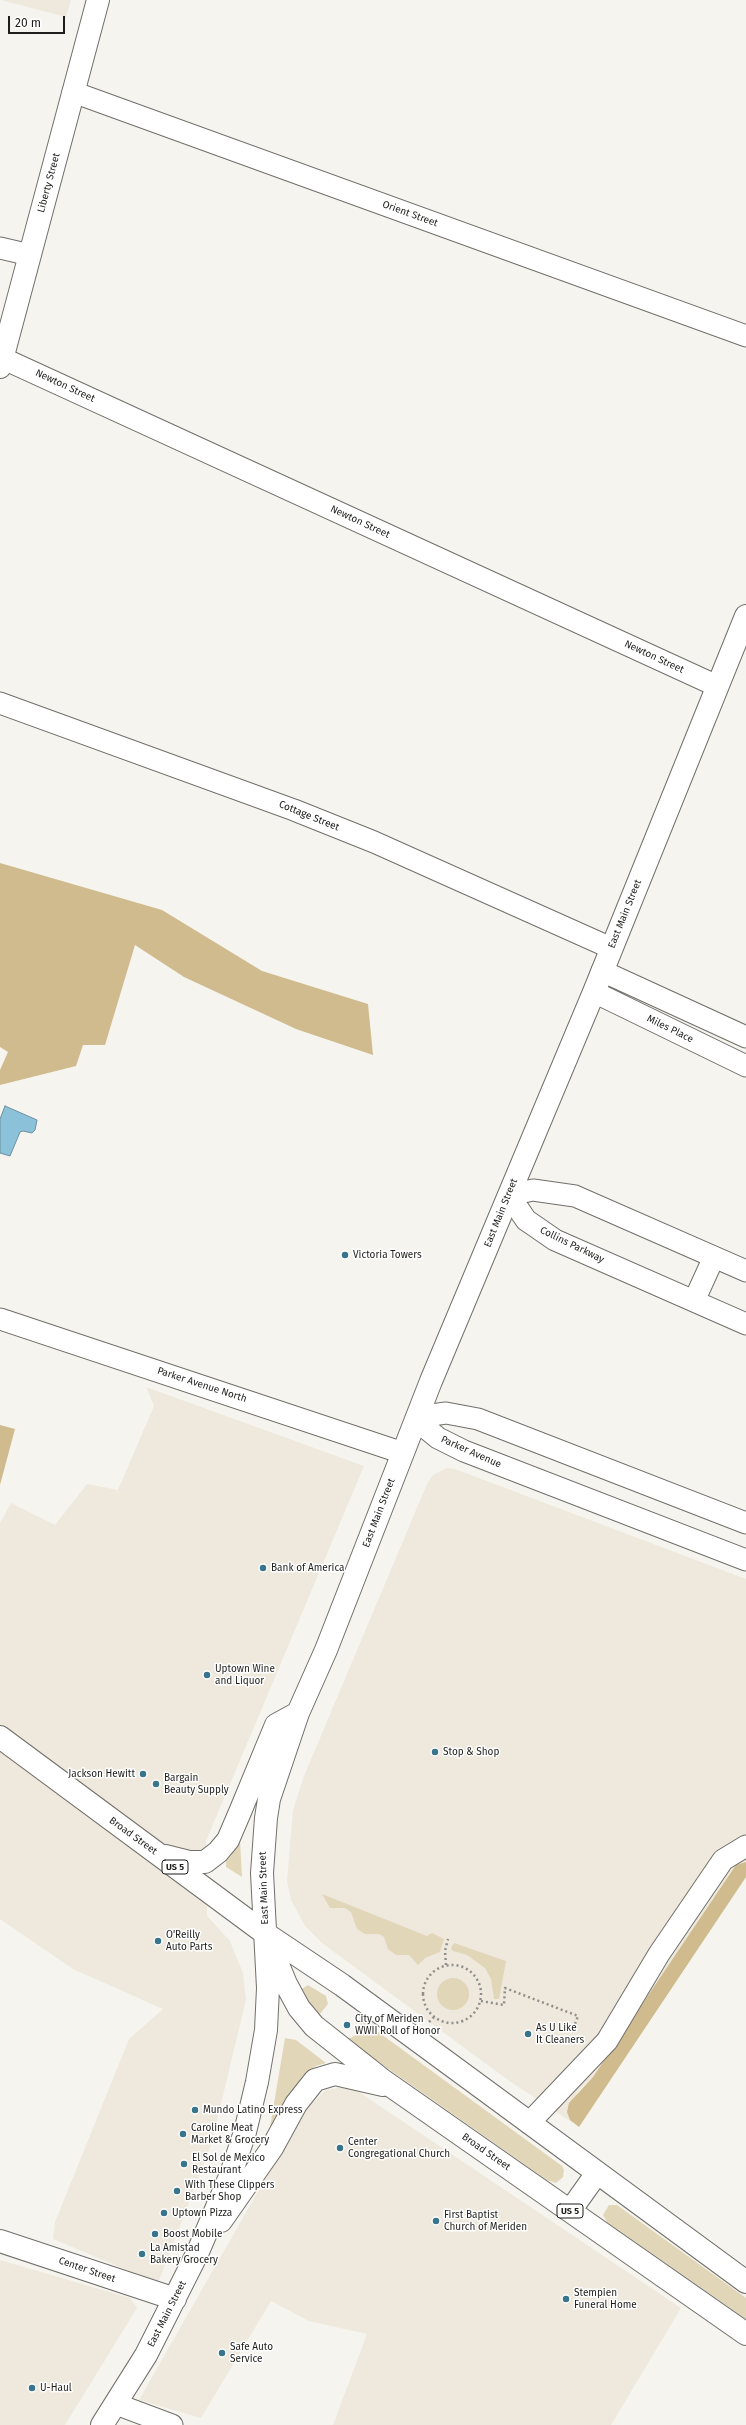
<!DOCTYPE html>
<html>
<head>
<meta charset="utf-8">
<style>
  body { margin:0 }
  #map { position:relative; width:746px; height:2425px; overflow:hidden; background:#f6f4ef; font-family:"Fira Sans",sans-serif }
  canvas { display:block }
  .scale { position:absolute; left:8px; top:16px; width:57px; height:18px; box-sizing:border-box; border:2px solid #1d1d1b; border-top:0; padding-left:5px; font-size:12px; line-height:14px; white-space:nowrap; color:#1d1d1b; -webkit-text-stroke:3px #fff; paint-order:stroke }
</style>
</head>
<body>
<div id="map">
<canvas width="746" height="2425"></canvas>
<div class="scale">20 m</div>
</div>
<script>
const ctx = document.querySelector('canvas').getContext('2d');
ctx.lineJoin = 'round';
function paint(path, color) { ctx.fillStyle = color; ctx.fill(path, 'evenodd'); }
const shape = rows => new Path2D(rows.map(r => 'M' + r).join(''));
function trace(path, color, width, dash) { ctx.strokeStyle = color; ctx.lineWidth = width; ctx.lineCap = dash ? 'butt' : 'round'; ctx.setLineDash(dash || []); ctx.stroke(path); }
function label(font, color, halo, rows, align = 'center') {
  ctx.font = font + ' "Fira Sans",sans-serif'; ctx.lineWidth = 3; ctx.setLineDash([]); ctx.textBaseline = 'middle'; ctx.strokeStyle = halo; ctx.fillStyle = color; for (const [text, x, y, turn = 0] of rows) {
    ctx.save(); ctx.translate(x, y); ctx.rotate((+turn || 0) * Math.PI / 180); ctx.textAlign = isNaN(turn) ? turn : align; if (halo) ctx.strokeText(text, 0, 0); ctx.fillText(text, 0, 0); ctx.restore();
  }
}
paint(shape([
  [1,0,71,0,66,17],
  [146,1387,364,1466,206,1841,207,1916,230,1941,243,1973,246,2000,211,2145,158,2283,53,2239,55,2222,129,2039,163,2009,73,1969,0,1919,0,1523,11,1503,55,1525,87,1484,118,1490,154,1406],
  [447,1468,455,1469,746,1579,746,1862,736,1866,593,2077,579,2090,567,2112,570,2120,579,2127,508,2080,322,1943,305,1926,291,1900,287,1881,293,1810,304,1776,427,1484,433,1475],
  [350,2086,681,2308,611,2425,333,2425,367,2334,309,2321,271,2301,201,2418,139,2400,305,2109,326,2090],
  [0,2260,130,2298,137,2308,65,2425,0,2425]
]), '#eee9dc');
paint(shape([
  [238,1840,240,1840,242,1877,226,1867,226,1861,231,1856],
  [322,1894,427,1936,432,1933,444,1939,440,1952,425,1958,418,1965,409,1955,396,1955,388,1949,384,1937,379,1934,365,1934,357,1929,351,1912,345,1908,330,1908],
  [454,1943,506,1961,499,1999,494,1999,491,1979,485,1968,467,1955,453,1951,451,1948],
  '437 1994a16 16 0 1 1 32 0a16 16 0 1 1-32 0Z',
  [308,1985,326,1996,328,2004,320,2014,314,2015,300,1990],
  [359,2018,562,2166,564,2170,563,2177,556,2183,547,2180,343,2037,351,2038,357,2034,361,2026],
  [285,2038,296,2040,326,2063,316,2066,303,2076,269,2133],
  [609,2205,617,2205,746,2298,746,2319,607,2222,603,2215]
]), '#e2d6b9');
paint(shape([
  [0,863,162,910,262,971,368,1004,373,1055,296,1029,184,977,135,945,105,1045,83,1045,76,1066,0,1085,0,1070,8,1052,0,1047],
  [0,1425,15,1429,0,1485],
  [746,1862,746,1877,579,2127,570,2120,567,2112,569,2103,593,2077,736,1865]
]), '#cfbb8d');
const water = shape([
  [5,1106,37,1120,35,1130,32,1133,23,1131,20,1132,10,1156,0,1153,0,1119,5,1106]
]);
paint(water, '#8cc2d9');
trace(water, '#6b90a0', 1);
const minor = shape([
  [73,92,746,336],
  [0,248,30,255],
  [2,358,717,686],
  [0,703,294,810,374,842,611,948],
  [602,971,746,1037],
  [594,992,746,1066],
  [746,1271,575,1196,533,1190,509,1195,526,1220,555,1240,746,1324],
  [694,1301,714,1257],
  [0,1319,403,1453],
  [746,1523,478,1419,446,1413,417,1417,427,1429,438,1438,464,1451,746,1560],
  [529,2123,607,2041,659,1954,723,1860,746,1846],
  [116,2404,172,2425]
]);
const major = shape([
  [0,367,98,0],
  [0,1737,266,1934,342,1985,746,2282],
  [165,1856,189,1862,205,1862,218,1852,228,1840,240,1812,276,1725,298,1713],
  [272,1950,286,1984,299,2008,314,2026,381,2079,746,2334],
  [570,2211,597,2173],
  [221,2221,272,2148,296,2104,315,2080,335,2074,383,2085],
  [0,2241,175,2299],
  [102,2425,146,2355,197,2254,231,2174,245,2132,257,2082,266,2030,268,1988,262,1873,266,1818,269,1799,298,1713,326,1650,431,1381,594,992,746,616]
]);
trace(minor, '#716f6a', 23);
trace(major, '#716f6a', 24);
trace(shape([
  '423 1994a29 29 0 1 1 58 0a29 29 0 1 1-58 0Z',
  [446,1965,445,1951,448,1939],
  [481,2001,504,2005,505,1988,578,2016,572,2032],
  [429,2022,434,2017]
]), '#8f8e8a', 2.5, [2, 3]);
trace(minor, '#fff', 21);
trace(major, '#fff', 22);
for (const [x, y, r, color] of [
  [345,1255,4,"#38748b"],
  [263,1568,4,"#38748b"],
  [207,1675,4,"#38748b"],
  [435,1752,4,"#38748b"],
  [143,1774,4,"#38748b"],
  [156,1784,4,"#38748b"],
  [158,1941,4,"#38748b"],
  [347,2025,4,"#38748b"],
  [528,2034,4,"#38748b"],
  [195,2110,4,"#38748b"],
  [183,2134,4,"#38748b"],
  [340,2148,4,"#38748b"],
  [184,2164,4,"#38748b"],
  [177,2191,4,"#38748b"],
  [164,2213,4,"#38748b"],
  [436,2221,4,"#38748b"],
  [155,2234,4,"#38748b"],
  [142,2254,4,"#38748b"],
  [566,2299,4,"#38748b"],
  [222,2353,4,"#38748b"],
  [32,2388,4,"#38748b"]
]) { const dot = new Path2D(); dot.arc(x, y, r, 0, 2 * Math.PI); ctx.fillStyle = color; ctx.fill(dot); trace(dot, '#fff', 1.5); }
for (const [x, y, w] of [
  [175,1867,26],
  [570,2211,26]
]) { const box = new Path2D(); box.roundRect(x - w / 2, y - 7, w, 14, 3); ctx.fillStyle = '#fff'; ctx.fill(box); trace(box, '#1d1d1b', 1); }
label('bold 9px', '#1d1d1b', null, [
  ["US 5",175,1867],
  ["US 5",570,2211]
]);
label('10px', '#1d1d1b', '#fff', [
  ["Liberty Street",49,183,-75],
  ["Orient Street",410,214,20],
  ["Newton Street",65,386,25],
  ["Newton Street",360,522,25],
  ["Newton Street",654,657,25],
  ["Cottage Street",309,816,22],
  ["East Main Street",625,914,-68],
  ["Miles Place",670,1029,26],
  ["East Main Street",501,1213,-68],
  ["Collins Parkway",572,1245,26],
  ["Parker Avenue North",202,1385,18],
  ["Parker Avenue",471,1452,24],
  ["East Main Street",379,1513,-69],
  ["Broad Street",133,1836,36],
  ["East Main Street",264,1888,-92],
  ["Broad Street",486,2152,35],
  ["Center Street",87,2270,19],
  ["East Main Street",167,2314,-63]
]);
label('10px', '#1d1d1b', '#fff', [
  ["Victoria Towers",353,1255],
  ["Bank of America",271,1568],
  ["Uptown Wine",215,1669],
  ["and Liquor",215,1681],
  ["Stop & Shop",443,1752],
  ["Jackson Hewitt",135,1774,"right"],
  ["Bargain",164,1778],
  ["Beauty Supply",164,1790],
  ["O'Reilly",166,1935],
  ["Auto Parts",166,1947],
  ["City of Meriden",355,2019],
  ["WWII Roll of Honor",355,2031],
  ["As U Like",536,2028],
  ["It Cleaners",536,2040],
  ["Mundo Latino Express",203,2110],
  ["Caroline Meat",191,2128],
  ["Market & Grocery",191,2140],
  ["Center",348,2142],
  ["Congregational Church",348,2154],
  ["El Sol de Mexico",192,2158],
  ["Restaurant",192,2170],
  ["With These Clippers",185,2185],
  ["Barber Shop",185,2197],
  ["Uptown Pizza",172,2213],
  ["First Baptist",444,2215],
  ["Church of Meriden",444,2227],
  ["Boost Mobile",163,2234],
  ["La Amistad",150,2248],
  ["Bakery Grocery",150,2260],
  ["Stempien",574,2293],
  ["Funeral Home",574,2305],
  ["Safe Auto",230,2347],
  ["Service",230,2359],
  ["U-Haul",40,2388]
], 'left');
</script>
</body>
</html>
